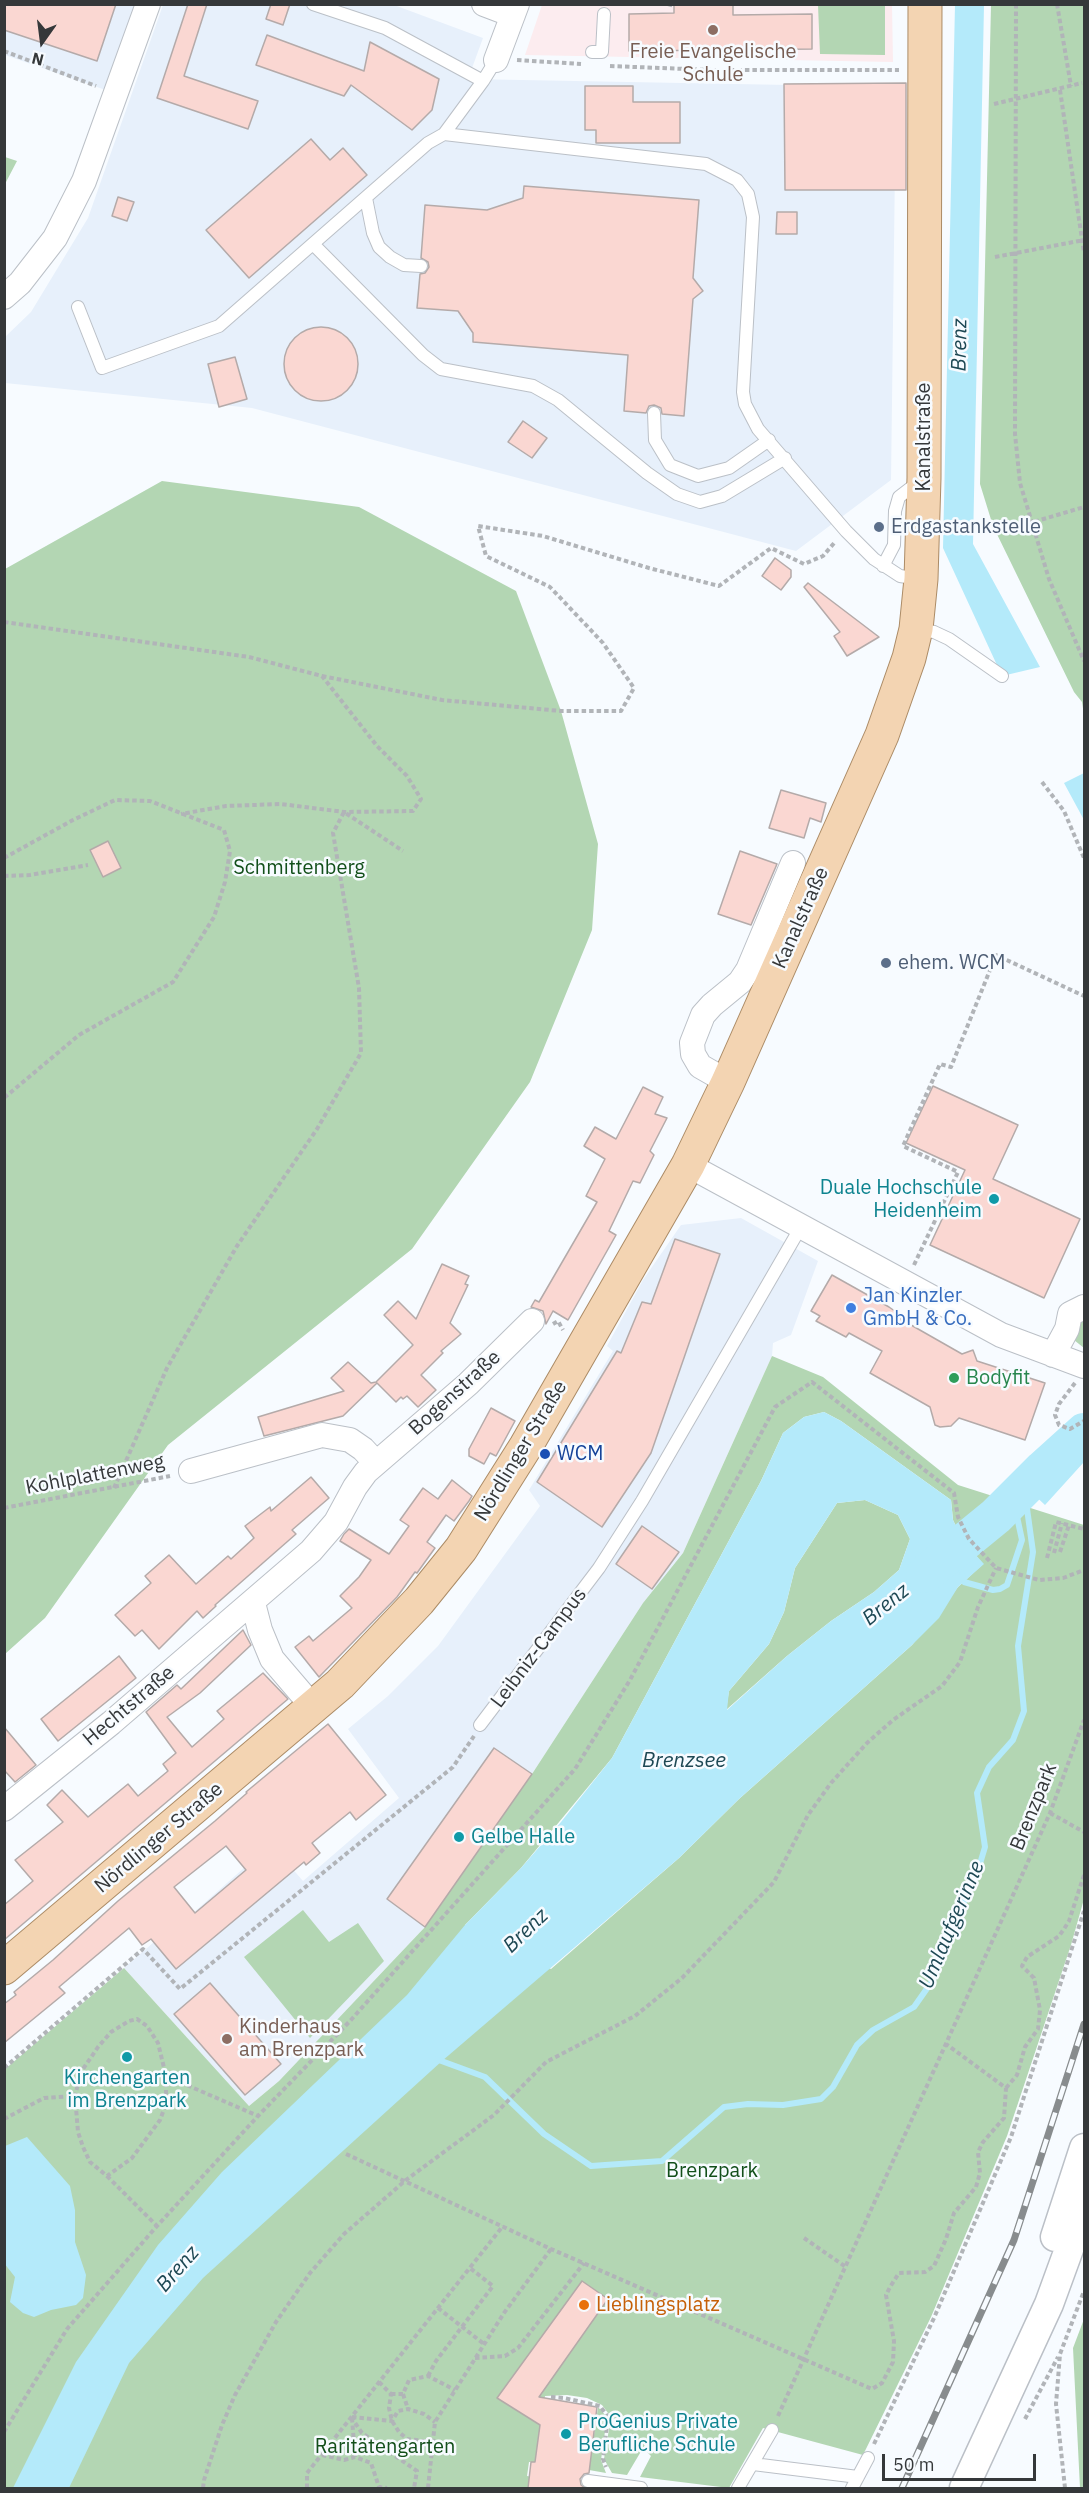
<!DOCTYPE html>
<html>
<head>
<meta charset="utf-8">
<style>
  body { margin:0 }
  #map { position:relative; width:1089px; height:2493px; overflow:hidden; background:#f7fbff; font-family:"IBM Plex Sans",sans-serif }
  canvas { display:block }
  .frame { position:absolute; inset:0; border:6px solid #35383a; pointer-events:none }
  .north { position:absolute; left:12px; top:12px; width:60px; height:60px; -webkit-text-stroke:4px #f7fbff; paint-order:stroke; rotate:194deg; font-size:16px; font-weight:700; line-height:24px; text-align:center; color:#35383a }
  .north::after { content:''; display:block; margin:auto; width:21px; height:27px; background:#35383a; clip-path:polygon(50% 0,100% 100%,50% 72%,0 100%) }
  .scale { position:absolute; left:882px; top:2454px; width:154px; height:27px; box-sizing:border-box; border:3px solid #35383a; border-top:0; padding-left:8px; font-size:18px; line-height:21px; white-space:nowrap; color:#35383a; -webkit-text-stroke:4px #f7fbff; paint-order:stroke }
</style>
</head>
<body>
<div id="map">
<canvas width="1089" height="2493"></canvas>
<div class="frame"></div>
<div class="north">N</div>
<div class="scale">50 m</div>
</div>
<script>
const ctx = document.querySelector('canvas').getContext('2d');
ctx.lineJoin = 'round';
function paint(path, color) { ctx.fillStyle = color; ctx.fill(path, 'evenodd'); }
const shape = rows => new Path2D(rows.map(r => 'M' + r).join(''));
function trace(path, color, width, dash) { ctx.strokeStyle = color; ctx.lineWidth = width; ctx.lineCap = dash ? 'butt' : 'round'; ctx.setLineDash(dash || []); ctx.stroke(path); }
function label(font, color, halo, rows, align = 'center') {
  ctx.font = font + ' "IBM Plex Sans",sans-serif'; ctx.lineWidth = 5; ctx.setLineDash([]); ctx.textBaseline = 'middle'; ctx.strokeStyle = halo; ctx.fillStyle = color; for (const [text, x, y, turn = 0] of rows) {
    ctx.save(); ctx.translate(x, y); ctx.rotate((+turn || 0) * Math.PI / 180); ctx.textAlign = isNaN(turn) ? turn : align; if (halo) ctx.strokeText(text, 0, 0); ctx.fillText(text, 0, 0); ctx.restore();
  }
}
paint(shape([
  [5,5,152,5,120,95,5,55],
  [163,5,394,5,483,38,468,79,896,87,891,480,796,551,252,408,5,383,5,337,31,312,88,218],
  [741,1218,818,1261,791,1335,773,1343,772,1356,683,1553,643,1603,532,1774,425,1927,279,2081,249,2106,124,1968,154,1942,157,1945,271,1844,303,1881,399,1798,348,1729,388,1696,438,1646,540,1506,529,1490,613,1351,607,1346,643,1280,681,1225]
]), '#e7f0fb');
paint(shape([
  [542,5,892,5,893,62,525,55]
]), '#fcecef');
paint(shape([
  [818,5,885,5,885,55,820,54],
  [991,5,1083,5,1084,715,1082,702,1074,692,993,526,980,484],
  [5,157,17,161,5,184,4,157],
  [162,481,359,507,516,591,561,711,598,844,592,930,530,1082,412,1249,168,1445,45,1618,5,1654,5,569],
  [1084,1317,1084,1348,1074,1340,1079,1318],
  [772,1356,823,1377,958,1485,1084,1525,1084,1899,1071,1945,1007,2136,931,2317,863,2455,763,2428,729,2488,640,2477,651,2456,643,2448,627,2475,612,2473,604,2459,611,2417,602,2405,587,2398,567,2395,545,2396,535,2462,529,2462,527,2476,534,2477,529,2482,528,2488,5,2488,4,2070,124,1968,249,2106,279,2081,425,1927,532,1774,643,1603,683,1553],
  [824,1412,841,1421,951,1500,953,1520,963,1541,983,1564,958,1587,912,1645,739,1799,679,1858,551,1969,465,1925,521,1868,612,1758,761,1481,783,1433,804,1417],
  [865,1500,898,1515,910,1539,899,1570,874,1592,831,1621,787,1656,726,1710,729,1691,769,1644,784,1612,795,1568,837,1503],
  [303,1910,329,1942,358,1923,384,1961,310,2038,244,1957],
  [1084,2319,1084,2488,1080,2488,1073,2348],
  [598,2407,607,2417,601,2460,606,2473,589,2470]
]), '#b3d6b3');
paint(shape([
  [955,5,984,5,973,544,1040,667,1002,676,943,548],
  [1084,773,1084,820,1064,783],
  [824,1412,841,1421,951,1500,953,1520,963,1541,984,1564,958,1587,939,1618,912,1645,739,1799,679,1858,442,2061,203,2278,129,2363,69,2488,13,2488,76,2362,158,2245,222,2172,407,1995,465,1925,521,1868,561,1822,612,1758,761,1481,783,1433,804,1417],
  [865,1500,898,1515,910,1539,899,1570,874,1592,831,1621,787,1656,727,1710,729,1691,769,1644,784,1612,795,1568,837,1503],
  [1084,1429,1084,1462,1045,1505,1029,1490],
  [27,2137,70,2186,75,2210,75,2242,86,2275,83,2298,76,2305,51,2310,34,2317,23,2313,10,2302,15,2277,4,2263,5,2146]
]), '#b4eafa');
trace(shape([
  [962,1575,964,1582,993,1590,1000,1589,1007,1585,1022,1540,1013,1498],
  [436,2059,485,2077,544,2134,591,2166,662,2161,724,2107,748,2104,783,2105,821,2099,833,2087,857,2045,873,2030,914,2007,933,1980,951,1929,976,1877,985,1847,977,1793,989,1767,1013,1740,1024,1711,1018,1646,1033,1552,1024,1487]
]), '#b4eafa', 6);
trace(shape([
  [925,1574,996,1516,1043,1469,1084,1432]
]), '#b4eafa', 38);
const building = shape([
  [4,4,116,4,97,61,4,30,4,4],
  [188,4,207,4,184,76,258,101,248,129,157,98,188,4],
  [271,4,290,4,283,25,266,19,271,4],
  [674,4,733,4,733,15,812,14,812,49,629,51,629,14,674,13,674,4],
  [267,35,364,71,370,42,439,79,432,110,412,130,351,85,344,96,256,65,267,35],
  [906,83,906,190,785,190,784,84,906,83],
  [585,86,633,86,633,102,680,102,680,143,596,143,596,130,585,130,585,86],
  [311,139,330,160,343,148,367,175,249,278,206,230,311,139],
  [524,186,699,200,693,278,703,291,693,299,684,416,662,414,661,408,654,405,649,406,646,413,624,411,628,355,473,342,473,333,458,311,417,308,420,274,425,273,429,267,428,262,421,258,425,205,487,210,523,198,524,186],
  [118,197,134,202,127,221,112,216,118,197],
  [777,212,797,212,797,234,776,234,777,212],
  '284 364a37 37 0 1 1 74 0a37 37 0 1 1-74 0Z',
  [235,357,247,399,219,407,208,364,235,357],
  [523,421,547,438,532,458,508,442,523,421],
  [775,558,791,570,791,577,781,590,762,576,775,558],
  [808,583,879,637,847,656,834,636,840,632,804,587,808,583],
  [781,790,826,803,821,822,810,818,804,838,769,828,781,790],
  [108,841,121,868,103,877,90,850,108,841],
  [740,851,777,864,751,925,718,914,740,851],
  [933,1086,1018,1125,993,1179,1080,1219,1044,1298,930,1245,965,1170,906,1143,933,1086],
  [643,1087,663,1097,655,1114,667,1118,650,1151,654,1155,640,1183,633,1181,609,1231,616,1235,568,1320,553,1311,546,1324,543,1311,531,1307,535,1300,539,1302,597,1202,586,1196,605,1159,584,1146,595,1127,616,1139,643,1087],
  [675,1239,720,1254,651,1453,602,1527,537,1482,617,1351,621,1353,642,1302,651,1304,675,1239],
  [442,1264,469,1276,465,1284,468,1285,450,1323,461,1334,441,1351,443,1353,421,1375,436,1390,418,1407,407,1396,403,1399,401,1397,396,1402,377,1383,343,1416,264,1436,258,1417,344,1391,331,1378,348,1362,371,1383,376,1382,413,1345,384,1315,398,1301,416,1319,442,1264],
  [832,1275,889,1307,899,1314,897,1317,962,1354,973,1350,977,1361,1045,1383,1025,1440,959,1418,951,1426,940,1427,935,1425,930,1407,870,1373,882,1351,849,1333,846,1337,816,1321,820,1316,811,1311,832,1275],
  [491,1408,515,1421,496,1456,490,1453,484,1464,469,1456,469,1449,491,1408],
  [311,1477,329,1498,292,1530,296,1534,215,1605,216,1606,203,1618,197,1611,159,1649,142,1630,135,1636,115,1615,151,1583,145,1576,169,1555,196,1584,228,1556,231,1559,254,1538,245,1526,270,1507,271,1511,311,1477],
  [452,1480,472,1496,469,1501,454,1521,446,1515,427,1542,435,1548,417,1573,415,1572,397,1597,319,1677,295,1647,309,1636,313,1641,352,1608,340,1596,359,1577,371,1560,340,1541,344,1534,349,1529,389,1554,409,1526,400,1520,423,1488,438,1499,452,1480],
  [642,1526,679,1552,652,1589,616,1564,642,1526],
  [243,1630,251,1645,200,1693,167,1717,192,1747,224,1719,217,1711,263,1673,288,1699,4,1940,4,1905,33,1881,15,1860,63,1822,47,1805,62,1790,88,1817,128,1784,138,1796,168,1771,163,1764,176,1753,146,1712,177,1685,181,1689,243,1630],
  [119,1656,136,1678,58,1741,41,1719,119,1656],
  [328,1724,386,1795,356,1820,350,1812,312,1843,320,1853,306,1865,304,1862,176,1969,151,1939,142,1945,129,1928,59,1987,65,1993,4,2043,4,2004,16,1995,14,1992,53,1960,118,1901,215,1821,247,1793,246,1792,328,1724],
  [226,1846,246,1870,195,1913,174,1887,226,1846],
  [4,1727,36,1765,15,1782,4,1770,4,1727],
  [494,1748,532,1774,425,1927,387,1899,494,1748],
  [210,1983,281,2064,245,2095,174,2014,210,1983],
  [582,2281,608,2299,539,2397,597,2407,589,2473,584,2474,580,2479,581,2485,585,2488,528,2488,531,2462,535,2462,540,2425,497,2398,582,2281]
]);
paint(building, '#fad7d2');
trace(building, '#b4aaa9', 1.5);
const service = shape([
  [313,4,385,28,483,81,496,60],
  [592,52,602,52,604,14],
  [444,134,483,81],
  [366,198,373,233,379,247,390,257,404,265,421,266],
  [313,244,423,355,441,369,533,386,558,400,647,473,677,494,700,502,722,496,785,458],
  [78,307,102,368,219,326,428,143,444,134,706,164,737,180,748,194,753,217,743,392,745,404,758,429,846,531,874,559,900,576,920,579],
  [654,413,655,440,670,465,698,476,729,468,769,440],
  [883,566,894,545,895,511,899,497,921,480],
  [917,629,934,632,949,639,1002,676],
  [480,1725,599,1568,642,1501,802,1225],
  [753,2464,858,2477],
  [588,2481,641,2488],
  [738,2488,772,2430],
  [852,2488,868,2458]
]);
const minor = shape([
  [484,4,513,15],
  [496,60,517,4],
  [4,297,20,283,55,238,84,181,148,4],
  [728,1082,700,1066,693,1054,692,1043,703,1015,712,1005,740,982,748,970,793,863],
  [688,1165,1001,1335,1084,1366],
  [1053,1355,1067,1329,1070,1314,1084,1307],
  [191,1471,322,1435,350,1440,363,1449,376,1463],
  [253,1603,260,1630,272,1659,313,1707],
  [4,1809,111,1723,311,1551,336,1522,355,1487,366,1472,468,1384,532,1321]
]);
const tertiary = shape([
  [1055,2237,1084,2148],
  [964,2488,1049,2304,1084,2208]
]);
const primary = shape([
  [4,1968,340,1684,419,1601,461,1549,526,1446,688,1165,728,1082,882,735,909,658,916,629,921,579,924,478,925,4]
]);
trace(service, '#bbc0c7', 14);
trace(minor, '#bbc0c7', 26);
trace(tertiary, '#bbc0c7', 31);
trace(primary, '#ab8b66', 35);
trace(shape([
  [668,4,674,6],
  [1016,4,1015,434,1020,483,1049,579,1084,661],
  [1057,4,1071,86],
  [4,51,96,86],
  [517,60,581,64],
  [610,66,712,70,899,70],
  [1060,90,1084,253],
  [994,104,1082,83],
  [995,257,1084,240],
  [1013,528,1084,507],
  [4,622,249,657,322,676,377,746,407,776,421,799,413,811,344,812,281,804,226,806,181,814],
  [322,676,442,700,561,711,621,711,634,688,603,643,550,587,486,556,478,526,543,536,649,568,719,586,771,548,804,564,823,556,835,542],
  [1042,782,1064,811,1084,858],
  [4,858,73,820,115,800,150,801,224,830,230,851,225,882,214,917,173,982,79,1035,4,1098],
  [4,876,30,875,88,865],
  [914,1265,958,1172,903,1146,940,1064,951,1067,996,955,1084,996],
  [553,1324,558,1321,563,1330],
  [1075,1383,1059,1404,1055,1415,1059,1425,1070,1429,1084,1421],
  [114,1488,167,1368,237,1246,317,1129,361,1053,359,988,333,833,344,812,403,851],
  [4,1508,170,1476],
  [1060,1552,1069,1525],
  [1054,1553,1062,1523],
  [1047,1558,1056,1522,1084,1529],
  [1050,1813,1084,1832],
  [4,2068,143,1949,180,1989,453,1767,474,1736],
  [1006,2088,1017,2075,1025,2047,1038,2029,1040,2010,1034,1978,1022,1966,1027,1957,1059,1936,1064,1929,1069,1921,1084,1875],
  [75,2096,78,2132,83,2147,90,2162,107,2176,132,2158,160,2120,166,2104,166,2076],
  [4,2119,44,2098,75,2096,81,2072,98,2047,111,2032,129,2021,137,2019,147,2026,158,2043,166,2076,258,2116],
  [346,2154,551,2249,872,2389,882,2383,893,2362,894,2341,886,2295,890,2287,899,2273,925,2272,934,2266,946,2239,954,2213,976,2187,980,2173,978,2152,983,2142,1004,2118,1006,2088,946,2044],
  [107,2176,157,2226],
  [804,2238,846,2267],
  [438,2308,484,2344],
  [475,2358,505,2356,518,2348,584,2263],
  [428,2376,436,2361,493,2286,470,2268],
  [379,2382,391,2394,389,2408,392,2421,399,2432,407,2439,433,2442],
  [391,2394,403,2394,409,2380,428,2376,455,2390],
  [403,2394,408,2409],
  [551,2397,564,2398,600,2406,608,2417,603,2459,606,2467],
  [778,2416,1050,1813,1084,1720],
  [351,2417,362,2433,417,2471,414,2488],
  [352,2417,392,2421,398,2411,408,2409,424,2414,435,2422],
  [352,2418,355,2457],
  [1025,2419,1058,2357],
  [4,2432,67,2329,157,2226,258,2116,350,2021,575,1769,630,1680,775,1407,812,1382,954,1493,958,1517,969,1539,996,1568,1039,1580,1063,1578,1084,1570],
  [874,2444,934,2318,1011,2137,1084,1911],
  [322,2455,344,2460,355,2457,371,2463,379,2487,387,2488],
  [203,2488,204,2480,222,2425,235,2395,276,2322,310,2273,344,2234,406,2180,494,2115,546,2062,635,2016,682,1978,774,1882,808,1815,831,1783,867,1743,893,1720,942,1686,960,1662,978,1607,996,1568],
  [307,2488,307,2473,503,2226],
  [428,2488,435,2422,504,2313,551,2249],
  [1065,2488,1056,2404,1060,2354,1084,2291]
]), '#b1b4b8', 4, [4.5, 3]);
trace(service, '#fff', 12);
trace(minor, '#fff', 24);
trace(tertiary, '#fff', 28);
trace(primary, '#f3d4b2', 33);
const rail = shape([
  [902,2488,1014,2240,1084,2024]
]);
trace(rail, '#888c8e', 7);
trace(rail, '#f7fbff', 4.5, [14]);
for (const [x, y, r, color] of [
  [713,30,6,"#8d6e63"],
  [879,527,6,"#5c6f8a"],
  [886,963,6,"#5c6f8a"],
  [994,1199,6,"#0f9aa8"],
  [851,1308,6,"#3f7fe0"],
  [954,1378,6,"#2e9e5b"],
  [545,1454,6,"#1a4fb4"],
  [459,1837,6,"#0f9aa8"],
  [227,2039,6,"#8d6e63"],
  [127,2057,6,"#0f9aa8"],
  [584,2305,6,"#e8710a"],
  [566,2434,6,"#0f9aa8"]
]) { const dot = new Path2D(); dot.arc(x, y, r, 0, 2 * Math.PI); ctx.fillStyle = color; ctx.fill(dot); trace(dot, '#f7fbff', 2); }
label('20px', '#785e54', '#f7fbff', [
  ["Freie Evangelische",713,52],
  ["Schule",713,75],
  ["Kinderhaus",239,2027,"left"],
  ["am Brenzpark",239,2050,"left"]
]);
label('20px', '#35383a', '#f7fbff', [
  ["Kanalstraße",924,437,-90],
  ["Kanalstraße",801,918,-66],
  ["Bogenstraße",455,1393,-42],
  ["Nördlinger Straße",521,1451,-59],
  ["Kohlplattenweg",95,1475,-11],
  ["Leibniz-Campus",539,1648,-53],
  ["Hechtstraße",129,1706,-40],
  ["Brenzpark",1034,1807,-68],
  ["Nördlinger Straße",159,1838,-40]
]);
label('20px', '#4e5e75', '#f7fbff', [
  ["Erdgastankstelle",891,527],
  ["ehem. WCM",898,963]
], 'left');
label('20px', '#124f1a', '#f7fbff', [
  ["Schmittenberg",299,868],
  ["Brenzpark",712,2171],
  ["Raritätengarten",385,2447]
]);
label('20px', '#0d838f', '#f7fbff', [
  ["Duale Hochschule",982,1188,"right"],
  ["Heidenheim",982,1211,"right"],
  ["Gelbe Halle",471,1837],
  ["Kirchengarten",127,2078,"center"],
  ["im Brenzpark",127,2101,"center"],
  ["ProGenius Private",578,2422],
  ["Berufliche Schule",578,2445]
], 'left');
label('20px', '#366cbe', '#f7fbff', [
  ["Jan Kinzler",863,1296],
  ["GmbH & Co.",863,1319]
], 'left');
label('20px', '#27864d', '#f7fbff', [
  ["Bodyfit",966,1378]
], 'left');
label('20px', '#164399', '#f7fbff', [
  ["WCM",557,1454]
], 'left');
label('20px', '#c56008', '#f7fbff', [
  ["Lieblingsplatz",596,2305]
], 'left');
label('italic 21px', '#1d4854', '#f7fbff', [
  ["Brenz",960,345,-89],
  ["Brenz",886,1605,-39],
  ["Brenzsee",684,1761],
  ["Umlaufgerinne",952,1925,-67],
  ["Brenz",526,1931,-44],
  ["Brenz",178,2269,-49]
]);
</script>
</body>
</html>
